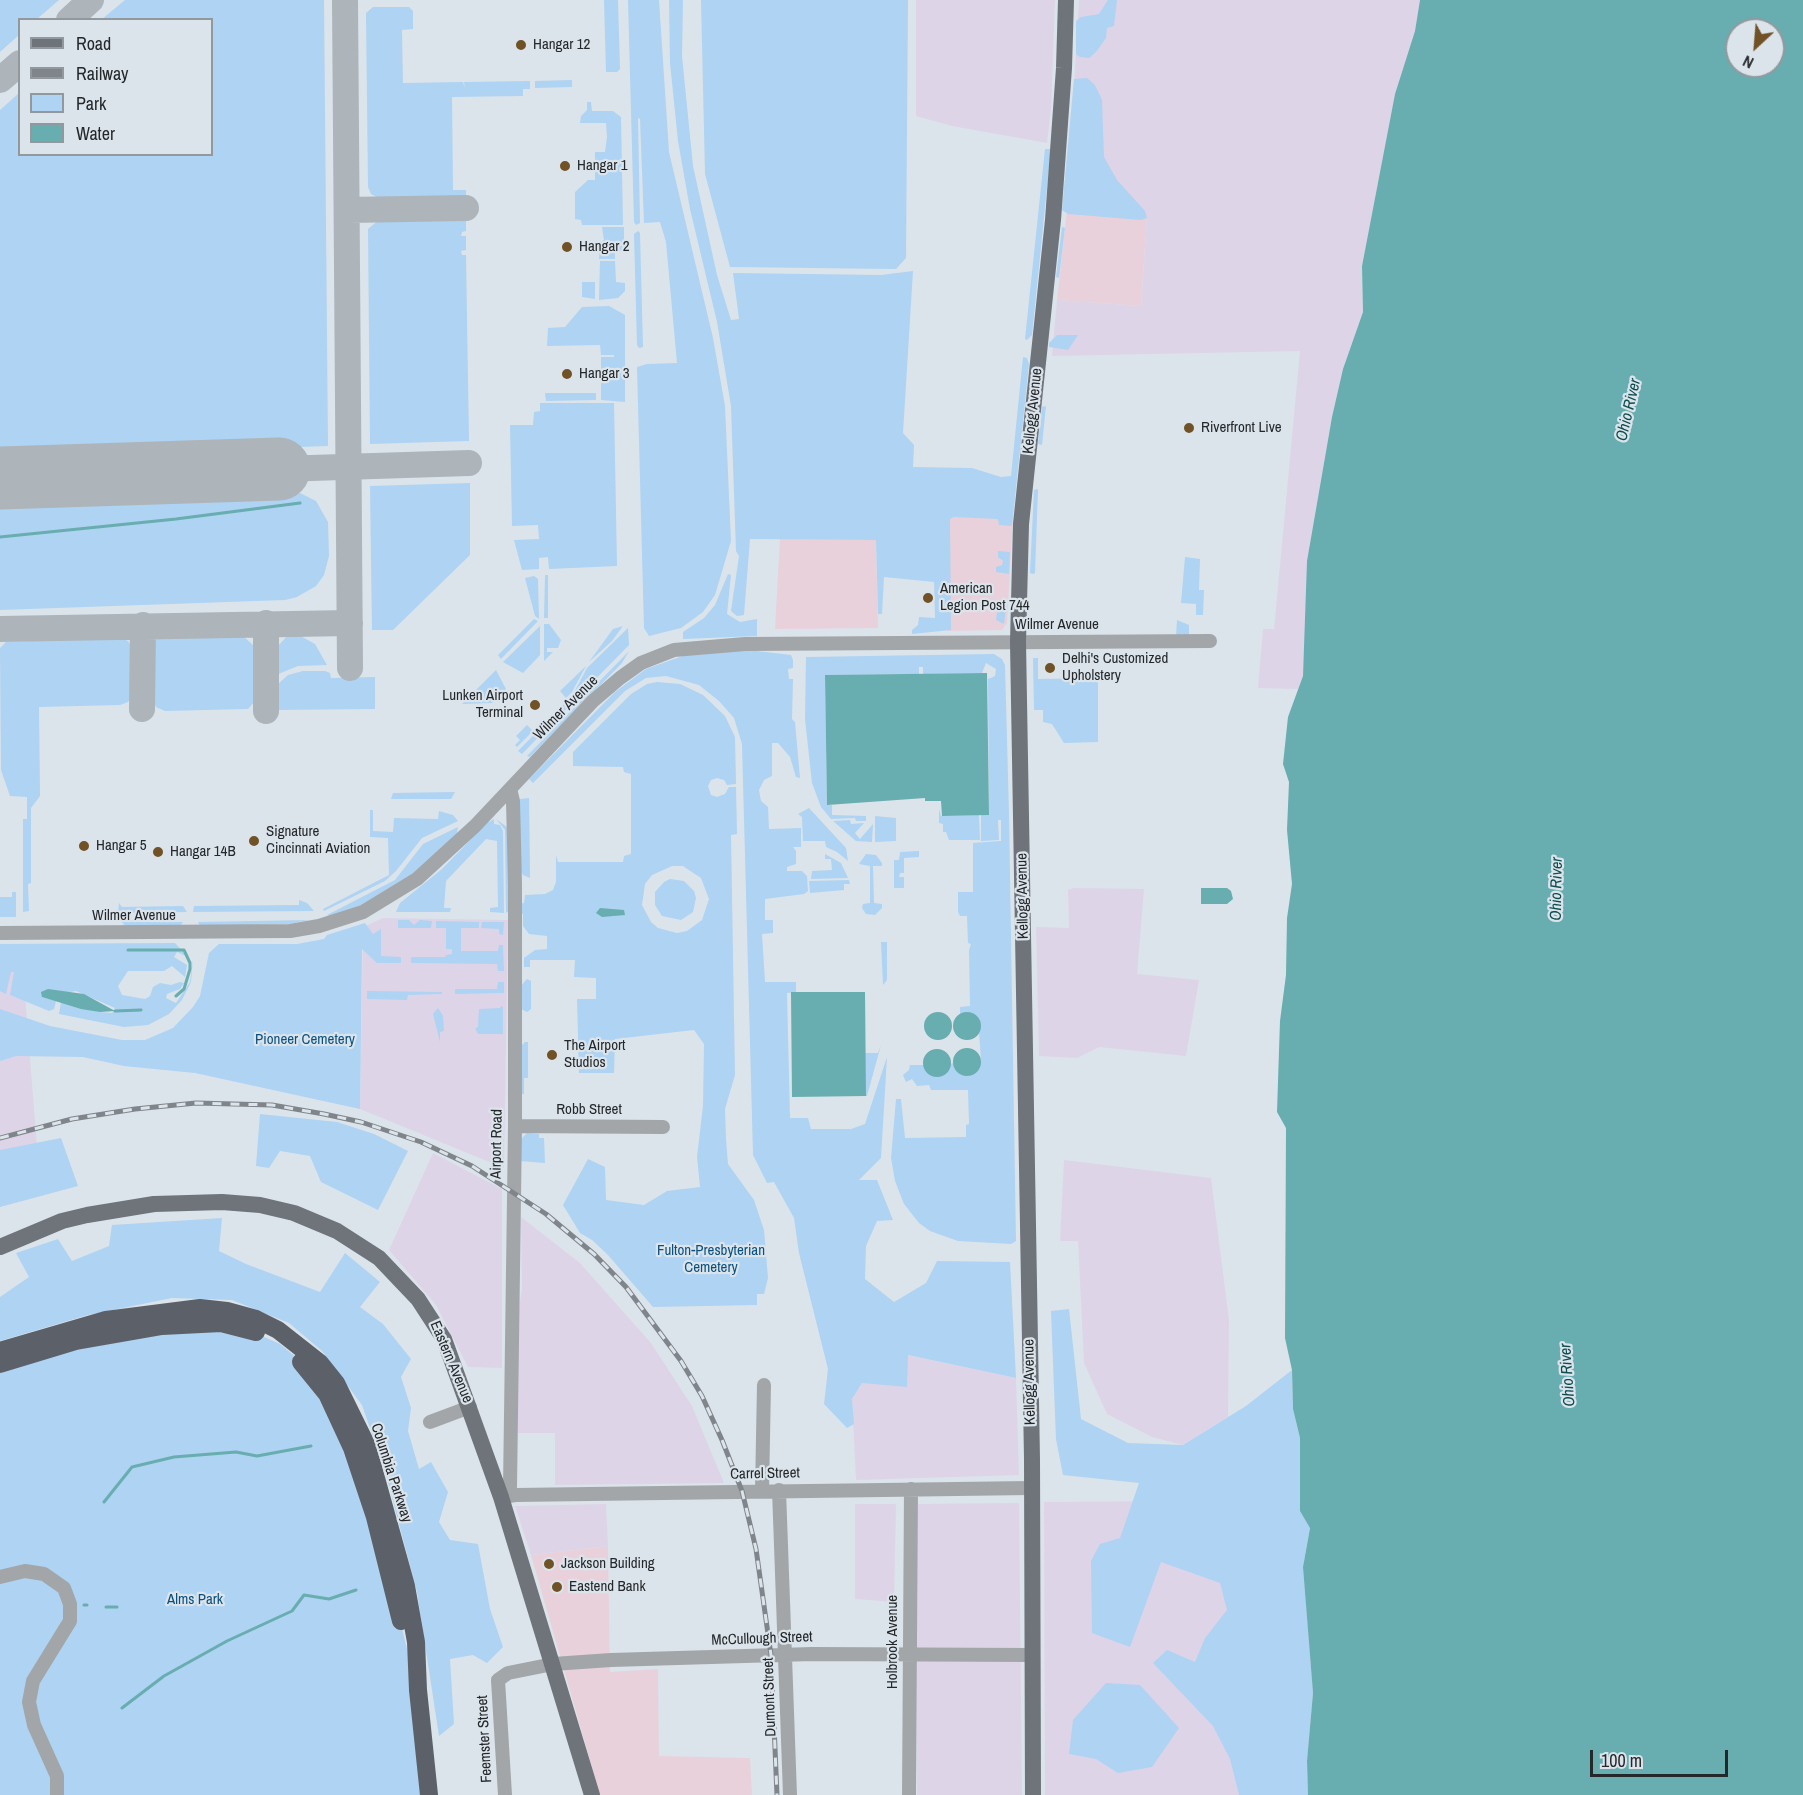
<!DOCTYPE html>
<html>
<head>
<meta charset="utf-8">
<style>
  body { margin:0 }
  #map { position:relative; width:1803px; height:1795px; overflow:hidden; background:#dbe4eb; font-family:"Archivo Narrow",sans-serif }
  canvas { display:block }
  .legend { position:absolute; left:18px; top:18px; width:195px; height:138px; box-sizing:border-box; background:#dbe4eb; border:2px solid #92999e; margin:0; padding:8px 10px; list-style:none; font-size:18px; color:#25282b }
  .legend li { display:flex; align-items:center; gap:12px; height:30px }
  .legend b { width:30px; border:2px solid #92999e }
  .north { position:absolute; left:1725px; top:18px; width:60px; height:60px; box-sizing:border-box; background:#dbe4eb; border:2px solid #92999e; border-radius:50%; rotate:206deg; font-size:16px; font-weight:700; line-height:24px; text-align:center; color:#25282b }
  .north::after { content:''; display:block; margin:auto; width:21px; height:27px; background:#705226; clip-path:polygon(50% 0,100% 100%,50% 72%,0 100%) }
  .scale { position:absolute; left:1590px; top:1750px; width:138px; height:27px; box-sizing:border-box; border:3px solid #25282b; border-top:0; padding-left:8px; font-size:18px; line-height:21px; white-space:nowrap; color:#25282b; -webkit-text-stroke:4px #dbe4eb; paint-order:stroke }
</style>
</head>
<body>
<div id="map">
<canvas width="1803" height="1795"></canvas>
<ul class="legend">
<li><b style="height:8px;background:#6f737a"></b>Road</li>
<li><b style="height:8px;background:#7f858a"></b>Railway</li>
<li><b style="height:16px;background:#afd3f2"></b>Park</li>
<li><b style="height:16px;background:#68adaf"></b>Water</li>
</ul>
<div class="north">N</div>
<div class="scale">100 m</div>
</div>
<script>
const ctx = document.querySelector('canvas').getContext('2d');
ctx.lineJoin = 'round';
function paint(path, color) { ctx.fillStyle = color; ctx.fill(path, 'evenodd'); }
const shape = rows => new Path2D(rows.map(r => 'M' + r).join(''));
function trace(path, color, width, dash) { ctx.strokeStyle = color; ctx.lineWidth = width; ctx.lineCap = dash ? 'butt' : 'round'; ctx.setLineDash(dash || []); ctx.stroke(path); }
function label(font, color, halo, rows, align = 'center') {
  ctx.font = font + ' "Archivo Narrow",sans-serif'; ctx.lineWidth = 4.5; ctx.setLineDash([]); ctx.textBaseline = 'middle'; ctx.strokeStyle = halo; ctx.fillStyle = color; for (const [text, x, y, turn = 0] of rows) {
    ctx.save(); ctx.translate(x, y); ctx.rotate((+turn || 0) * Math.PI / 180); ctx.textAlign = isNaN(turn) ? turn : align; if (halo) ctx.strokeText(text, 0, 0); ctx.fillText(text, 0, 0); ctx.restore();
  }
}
paint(shape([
  [1067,210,1147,218,1141,306,1057,300],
  [950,513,1013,517,1007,623,1002,630,948,631],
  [780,539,876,540,878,628,775,629],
  [608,1546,610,1672,658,1669,659,1756,750,1758,752,1795,600,1795,531,1555]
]), '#e9d1dc');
paint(shape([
  [916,0,1055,0,1051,109,1047,143,952,126,916,116],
  [1079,0,1420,0,1415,31,1395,94,1362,266,1363,312,1343,369,1332,417,1307,561,1305,645,1303,676,1298,689,1258,688,1263,629,1274,629,1300,351,1052,356,1057,300,1141,306,1147,218,1067,210],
  [1074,888,1144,889,1137,974,1199,980,1186,1056,1099,1047,1077,1058,1039,1056,1036,927,1069,928,1068,890],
  [383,918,508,920,504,1168,360,1109,363,927],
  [0,944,21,944,37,1147,0,1161],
  [433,1153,502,1189,502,1368,468,1367,436,1305,389,1250],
  [1064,1160,1211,1178,1229,1320,1228,1417,1183,1445,1152,1437,1107,1414,1084,1363,1078,1241,1060,1241],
  [521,1217,580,1263,651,1343,692,1406,724,1483,555,1485,555,1433,518,1433,518,1315,522,1289],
  [907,1355,1016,1378,1019,1475,856,1480,852,1399,862,1383],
  [1300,1500,1313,1693,1307,1761,1308,1795,1045,1795,1044,1502],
  [1019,1503,1022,1795,917,1795,916,1504],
  [606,1504,608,1546,531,1555,515,1506],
  [855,1504,896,1504,894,1602,855,1599]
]), '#ded4e8');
paint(shape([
  [0,0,59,0,37,19,20,20,19,35,0,52],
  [125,0,324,0,328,446,0,457,0,110,19,93,20,154,212,154,212,20,102,19],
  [604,0,618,0,620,69,617,72,606,72],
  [628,0,659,0,669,152,713,338,725,406,731,541,715,595,703,612,681,628,649,636,644,628,637,367,647,364,677,363,666,242,660,222,644,223,640,119,638,118,640,223,636,225,634,222],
  [669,0,683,0,682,56,693,166,717,275,731,320,739,319,733,273,881,275,913,271,903,433,914,445,913,467,972,468,1001,477,1011,476,1023,357,1027,358,1029,364,1012,526,999,525,998,519,954,517,950,519,951,630,912,634,912,630,918,625,919,617,935,618,934,582,884,577,882,614,878,614,876,540,750,539,744,615,737,616,731,611,739,556,736,551,731,406,717,322,690,209,678,141,670,63],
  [701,0,908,0,906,258,896,269,730,267,705,174],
  [1108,0,1117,0,1114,26,1107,28,1106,38,1096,52,1089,58,1080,57,1076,54,1076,21,1081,17,1099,14],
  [373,7,409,7,413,11,413,29,402,30,403,83,463,82,465,88,464,82,530,81,530,89,523,89,523,96,452,97,453,190,466,190,466,197,380,199,371,194,368,187,366,13],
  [1087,78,1095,85,1102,100,1104,157,1117,180,1145,211,1147,218,1141,220,1068,214,1062,210,1074,79],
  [572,80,572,87,535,88,535,81],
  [587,102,591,102,592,111,613,111,621,117,623,225,582,225,581,220,575,219,575,192,588,180,595,180,595,152,605,152,607,137,606,123,580,123,581,116,587,110],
  [1045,149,1051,149,1032,335,1027,340,1025,339],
  [466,218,466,231,462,232,461,236,466,236,466,250,461,251,462,255,466,255,469,441,370,444,368,229,380,219],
  [602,227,624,227,624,250,615,251,615,259,599,259,600,243,604,240],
  [1062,227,1065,228,1059,278,1056,277],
  [638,231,640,233,643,347,639,348,637,345,634,234],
  [600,261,615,261,616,282,625,283,625,291,618,298,599,300],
  [582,282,595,282,595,299,582,297],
  [609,306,625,315,625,402,601,400,601,357,614,357,614,355,601,355,600,345,547,346,548,328,565,327,582,307],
  [1057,335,1078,335,1068,350,1049,347,1049,343],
  [545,393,596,393,596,400,546,401],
  [540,403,614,403,617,566,549,569,548,557,539,558,539,569,522,570,514,540,539,539,538,525,512,526,510,425,533,425,534,412,540,411],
  [1046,406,1042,445,1038,444,1042,407],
  [470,483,470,555,393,630,372,630,370,486],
  [292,489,316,501,328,522,329,556,324,575,316,586,297,597,285,600,0,610,0,499],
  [1038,489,1035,573,1033,574,1030,573,1034,490],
  [998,551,1010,552,1009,574,996,572,996,567,1002,565,1003,561,998,557],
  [1185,557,1200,559,1199,590,1204,590,1203,615,1196,615,1196,604,1181,603],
  [728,574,731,575,727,614,740,622,757,619,757,636,683,639,683,632,704,618,715,605],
  [545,575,548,575,548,618,544,618],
  [534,576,538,579,539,619,535,616,525,578],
  [1003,601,1007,601,1004,624,996,620,998,606],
  [534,619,538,621,501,659,498,655],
  [1177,620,1189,625,1189,638,1176,637],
  [544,624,549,624,561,640,558,648,547,648,547,652,553,652,544,661],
  [540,626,540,655,523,673,503,662],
  [623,626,612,641,589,662,613,629],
  [628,628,629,645,522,754,518,751,572,696,587,668],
  [240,633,255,647,256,693,255,701,248,709,165,711,156,707,151,695,150,665,155,640,162,636],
  [290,633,299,635,315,644,327,665,298,666,276,675,276,648],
  [121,638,128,641,132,648,133,694,128,702,120,705,39,707,40,796,31,808,31,883,28,884,29,911,23,912,23,819,27,819,27,797,10,796,1,770,0,648,6,642],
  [748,650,791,655,793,660,793,668,788,669,789,679,793,679,792,719,795,722,800,778,796,777,790,757,778,743,772,743,772,776,764,780,759,790,761,801,768,807,769,829,801,828,801,847,793,847,796,851,796,864,787,867,787,871,802,871,807,876,808,891,804,894,765,899,765,920,773,920,773,933,762,934,765,982,796,982,796,992,787,993,790,1118,808,1118,811,1129,851,1129,865,1124,887,1057,881,1158,859,1180,877,1180,893,1220,877,1221,866,1246,865,1279,894,1302,926,1283,937,1261,1010,1262,1016,1378,908,1355,907,1387,862,1383,852,1399,854,1424,847,1428,824,1404,828,1369,799,1253,794,1218,774,1182,767,1183,753,1155,742,744,734,718,719,701,699,685,666,676,646,678,625,691,533,783,529,779,615,692,646,669,694,652],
  [629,651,622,663,530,757,527,756],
  [994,654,1002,659,1005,665,1009,814,1016,1241,1011,1244,958,1241,930,1231,919,1223,904,1204,895,1181,891,1158,896,1099,901,1099,905,1138,966,1137,966,1125,969,1124,968,1090,931,1090,929,1085,917,1086,912,1079,906,1082,903,1075,909,1070,910,1065,923,1065,930,1075,953,1063,960,1074,969,1076,981,1060,978,1018,960,1014,960,1007,970,1006,969,950,971,944,968,943,967,916,960,916,958,912,958,892,973,892,973,843,1001,841,1001,820,998,820,999,840,981,841,981,815,989,815,988,679,995,676,996,669,986,663,982,673,923,674,923,667,919,667,919,674,825,675,827,805,832,805,832,815,866,816,866,821,856,821,855,818,831,819,821,807,812,783,805,719,806,657],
  [1033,658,1038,658,1038,679,1098,678,1098,742,1064,743,1052,724,1043,722,1043,710,1034,710],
  [586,666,572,692,566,698,560,691],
  [496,670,506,689,492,703,462,704],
  [303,671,325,671,330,673,331,678,375,677,375,709,277,710,277,685,288,675],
  [657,682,680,684,703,695,725,716,735,737,736,784,727,785,724,780,717,778,711,780,708,786,711,795,717,797,725,794,729,787,736,787,737,834,731,835,735,1075,725,1109,726,1139,728,1164,754,1200,764,1230,768,1278,764,1294,757,1294,757,1305,653,1307,608,1255,592,1240,580,1233,563,1205,588,1159,605,1167,606,1200,644,1205,667,1191,700,1187,697,1157,703,1106,704,1044,694,1030,615,1039,614,1073,579,1073,577,999,596,999,596,978,574,977,575,960,530,960,530,967,524,967,524,958,535,950,547,949,547,936,529,934,523,926,523,914,520,913,520,904,524,903,525,895,545,894,553,890,556,882,556,855,558,862,623,862,624,856,631,854,631,774,624,772,623,767,573,766,573,752,631,694,647,684],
  [672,866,683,866,701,878,709,899,702,920,687,931,677,933,658,928,651,922,642,905,645,884,652,875],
  [474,708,494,708,494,711,486,720],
  [527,725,533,731,517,747,515,745,520,740,516,736],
  [455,792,451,799,391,799,393,793],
  [529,798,530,878,523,875,519,868,520,799],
  [809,808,846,848,848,861,837,852,826,847,825,841,803,841,802,817,798,814],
  [939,809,941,816,979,815,980,840,949,840,946,832,943,832,943,824,939,823],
  [370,810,373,810,373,831,393,832,394,818,438,819,439,811,453,815,458,821,422,838,396,871,385,881,324,911,323,909,389,875,388,838,370,837],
  [875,816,896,818,896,841,875,842],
  [494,819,494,824,500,825,503,831,504,913,490,912,490,908,498,907,497,841,486,839,446,881,444,908,451,908,450,912,396,912,400,903,442,869,487,823],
  [496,819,507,827,510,910,506,913,505,830],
  [850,820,851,824,864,823,855,833,860,839,873,824,872,842,856,841,833,821],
  [458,827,457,833,417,872,368,903,330,917,327,915,395,880,423,844],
  [919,851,919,857,904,858,904,873,900,873,899,877,904,877,904,888,894,888,894,860,899,860,900,852],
  [825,854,841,863,848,878,811,879,812,871,832,870,831,859,825,859],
  [866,854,876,855,882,863,882,866,873,866,874,903,882,904,882,908,875,915,866,914,862,908,863,904,870,903,870,866,859,864],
  [670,879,684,881,694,891,696,898,693,912,681,920,662,916,655,905,655,892,664,882],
  [849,880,850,884,844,884,844,890,810,893,809,881],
  [12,892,16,892,16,917,0,917,0,897,12,897],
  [299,900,307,903,314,911,193,912,194,906,299,905],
  [119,903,122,907,183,906,187,912,118,913],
  [309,920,288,924,200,926,198,922],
  [398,920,409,920,414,925,420,920,432,921,431,928,398,928],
  [436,921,479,922,479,928,461,928,461,951,498,951,499,945,503,945,504,971,498,971,497,964,411,963,411,957,445,957,446,955,452,954,452,949,446,949,446,928,436,928],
  [122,922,183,922,180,926,125,926],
  [482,922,504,922,503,935,499,934,499,929,481,928],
  [365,923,373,934,381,929,381,956,401,957,401,963,377,963,362,949,360,1109,195,1073,124,1066,83,1057,16,1056,0,1061,0,1009,50,1026,122,1040,145,1040,173,1028,193,1007,200,996,209,953,219,944,297,944,324,939,327,935],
  [881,942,887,942,887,980,883,985],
  [175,943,188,957,177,952,174,957,187,965,185,977,172,966,164,971,128,971,118,986,122,995,145,999,150,996,153,987,160,983,171,985,180,982,184,983,180,989,167,994,166,998,176,1003,190,982,193,958,191,982,182,1000,169,1014,148,1025,124,1027,59,1014,61,1002,100,1012,112,1013,115,1008,76,991,42,997,56,1001,54,1009,49,1011,10,995,14,972,11,972,6,994,0,991,0,944],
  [527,979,531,981,531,1009,527,1012,521,1009,521,986],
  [498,982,504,982,504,993,455,994,455,989,497,989],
  [367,991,442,992,442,994,408,995,407,1000,367,999],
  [501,1006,503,1007,503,1034,478,1034,475,1028,478,1027,479,1009,500,1008],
  [438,1008,443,1016,444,1031,440,1032,440,1042,433,1014],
  [525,1042,528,1042,528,1078,524,1078,524,1094,521,1094,521,1046],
  [881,1045,867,1096,866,1096,865,1053,878,1053],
  [260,1114,337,1122,374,1134,408,1151,378,1210,321,1182,310,1156,280,1151,269,1168,256,1166],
  [527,1133,539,1134,539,1138,544,1138,545,1163,520,1161,521,1139],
  [61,1138,78,1186,0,1207,0,1150],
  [222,1218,219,1251,246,1264,320,1292,345,1253,380,1282,360,1307,383,1324,411,1359,401,1377,411,1408,408,1431,419,1469,431,1462,448,1492,439,1522,450,1540,478,1544,490,1609,503,1647,487,1663,473,1655,450,1659,454,1724,439,1736,417,1592,385,1471,362,1405,322,1351,289,1323,232,1300,172,1298,88,1315,0,1341,0,1297,29,1277,16,1253,58,1239,72,1261,109,1246,112,1225],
  [1069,1309,1081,1419,1128,1443,1183,1445,1246,1406,1292,1370,1293,1409,1300,1438,1300,1511,1310,1527,1303,1567,1313,1693,1307,1761,1308,1795,1239,1795,1230,1759,1213,1726,1153,1663,1167,1650,1195,1662,1205,1638,1227,1610,1220,1583,1161,1562,1130,1647,1092,1633,1091,1561,1100,1544,1120,1538,1139,1483,1063,1475,1056,1439,1051,1311],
  [244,1328,280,1344,297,1358,327,1394,388,1572,410,1661,429,1795,0,1795,0,1364,76,1341],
  [1106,1683,1140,1685,1179,1728,1152,1767,1118,1773,1096,1759,1069,1754,1073,1720]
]), '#afd3f2');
paint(shape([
  [1420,0,1803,0,1803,1795,1308,1795,1307,1761,1313,1693,1303,1567,1310,1528,1300,1511,1300,1438,1293,1409,1292,1370,1285,1338,1286,1128,1277,1112,1280,1021,1286,975,1287,918,1292,884,1287,830,1289,782,1283,764,1288,717,1303,676,1307,561,1332,417,1343,369,1363,312,1362,266,1395,94,1415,31],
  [1737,30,1773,30,1773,66,1737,66],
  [987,673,989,815,942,816,941,801,925,801,925,798,827,805,825,675],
  [1201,888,1227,888,1231,891,1233,899,1227,904,1201,904],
  [600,908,624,910,625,915,602,917,596,913],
  [48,989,84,994,115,1011,100,1012,81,1009,42,997,41,992],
  [791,992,865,992,866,1096,792,1097],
  '924 1026a14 14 0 1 1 28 0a14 14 0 1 1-28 0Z',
  '953 1026a14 14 0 1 1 28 0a14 14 0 1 1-28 0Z',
  '953 1062a14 14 0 1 1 28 0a14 14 0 1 1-28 0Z',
  '923 1063a14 14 0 1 1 28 0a14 14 0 1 1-28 0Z'
]), '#68adaf');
trace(shape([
  [0,537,176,519,300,503],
  [128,950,184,950,190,963,190,969,184,989,176,996],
  [115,1011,141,1010],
  [104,1502,132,1467,174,1457,236,1452,257,1456,311,1446],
  [84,1605,87,1605],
  [106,1607,117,1607],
  [122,1708,164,1676,227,1641,292,1611,304,1595,329,1599,356,1590]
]), '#68adaf', 3);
trace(shape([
  [345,0,350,668],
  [69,20,91,0],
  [0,80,20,63],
  [347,210,466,208],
  [279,469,469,463],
  [266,623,266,711],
  [0,629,350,623],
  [142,709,143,625]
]), '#adb4ba', 26);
trace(shape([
  [0,478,279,469]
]), '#adb4ba', 63);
trace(shape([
  [0,933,290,931,319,926,363,912,417,879,475,826,593,701,620,678,641,663,674,650,745,644,1210,641],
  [515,1126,663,1127],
  [430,1422,470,1407],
  [779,1490,790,1795],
  [762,1491,764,1385],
  [501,1497,510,1487,515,1126,515,885,513,801,510,789],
  [501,1497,516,1495,1030,1488],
  [0,1577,25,1571,44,1574,64,1588,70,1604,70,1621,33,1681,29,1702,34,1725,57,1776,57,1795],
  [505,1795,498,1680,508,1673,553,1664,611,1660,812,1654,1031,1655],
  [909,1795,911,1489]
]), '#a3a6a9', 14);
trace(shape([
  [0,1247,62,1221,87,1215,154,1204,222,1202,260,1205,294,1213,337,1231,379,1258,418,1299,444,1339,501,1497,592,1795],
  [1033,1795,1032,1459,1018,642,1021,524,1053,220,1064,68,1066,0]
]), '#6f737a', 16);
trace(shape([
  [0,1351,106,1320,200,1308,227,1311,256,1319,278,1330,320,1363,336,1383,367,1446,406,1586,416,1642,418,1690,429,1795],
  [301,1362,327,1394,352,1448,375,1517,401,1621],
  [0,1364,76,1341,162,1326,221,1323,256,1332]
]), '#5c6169', 18);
const rail = shape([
  [0,1138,72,1119,135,1109,196,1103,272,1105,324,1114,361,1122,421,1142,472,1166,546,1214,594,1254,626,1287,681,1361,702,1396,722,1440,742,1491,756,1549,771,1655,777,1795]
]);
trace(rail, '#7f858a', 5);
trace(rail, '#dbe4eb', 3, [9]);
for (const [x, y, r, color] of [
  [521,45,6,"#705226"],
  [565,166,6,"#705226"],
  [567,247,6,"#705226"],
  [567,374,6,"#705226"],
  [1189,428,6,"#705226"],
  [928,598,6,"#705226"],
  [1050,668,6,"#705226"],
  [535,705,6,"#705226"],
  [254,841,6,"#705226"],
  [84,846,6,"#705226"],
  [158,852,6,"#705226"],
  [552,1055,6,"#705226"],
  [549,1564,6,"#705226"],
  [557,1587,6,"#705226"]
]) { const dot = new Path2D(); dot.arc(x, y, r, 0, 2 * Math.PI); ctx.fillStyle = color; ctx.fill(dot); trace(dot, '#dbe4eb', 2); }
label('15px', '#25282b', '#dbe4eb', [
  ["Hangar 12",533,45],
  ["Hangar 1",577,166],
  ["Hangar 2",579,247],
  ["Hangar 3",579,374],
  ["Riverfront Live",1201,428],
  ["American",940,589],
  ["Legion Post 744",940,606],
  ["Delhi's Customized",1062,659],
  ["Upholstery",1062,676],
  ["Lunken Airport",523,696,"right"],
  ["Terminal",523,713,"right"],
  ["Signature",266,832],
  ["Cincinnati Aviation",266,849],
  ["Hangar 5",96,846],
  ["Hangar 14B",170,852],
  ["The Airport",564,1046],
  ["Studios",564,1063],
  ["Jackson Building",561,1564],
  ["Eastend Bank",569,1587]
], 'left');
label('15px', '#25282b', '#dbe4eb', [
  ["Kellogg Avenue",1033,411,-84],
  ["Wilmer Avenue",1057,625],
  ["Wilmer Avenue",566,708,-45],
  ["Kellogg Avenue",1023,896,-91],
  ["Wilmer Avenue",134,916],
  ["Robb Street",589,1110],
  ["Airport Road",497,1144,-89],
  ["Eastern Avenue",451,1362,67],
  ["Kellogg Avenue",1030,1382,-91],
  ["Columbia Parkway",391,1473,72],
  ["Carrel Street",765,1474,-1],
  ["McCullough Street",762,1639,-2],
  ["Holbrook Avenue",893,1642,-90],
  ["Dumont Street",770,1697,-92],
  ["Feemster Street",485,1739,-93]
]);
label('15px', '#0a507e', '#dbe4eb', [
  ["Pioneer Cemetery",305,1040],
  ["Fulton-Presbyterian",711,1251],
  ["Cemetery",711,1268],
  ["Alms Park",195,1600]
]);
label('italic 16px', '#0e4d4f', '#dbe4eb', [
  ["Ohio River",1629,410,-77],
  ["Ohio River",1557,889,-89],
  ["Ohio River",1568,1375,-94]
]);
</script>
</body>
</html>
